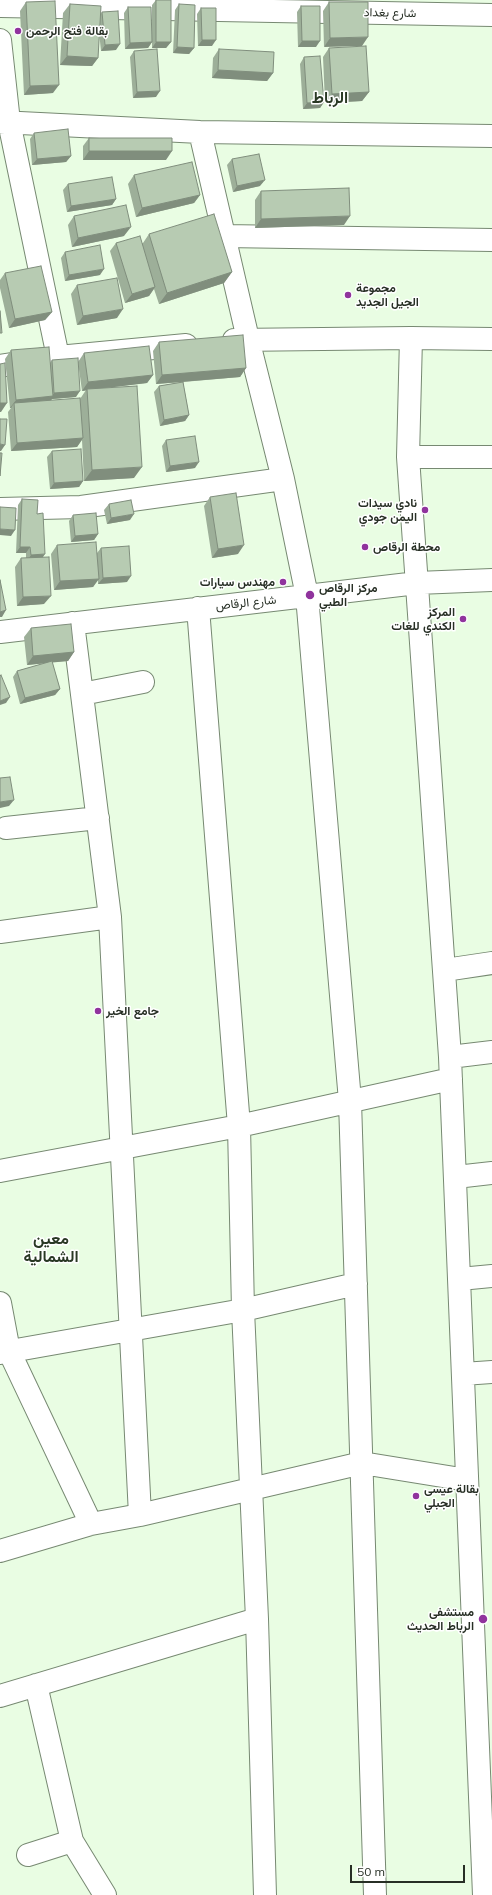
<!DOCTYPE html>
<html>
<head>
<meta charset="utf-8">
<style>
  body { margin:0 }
  #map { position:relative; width:492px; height:1895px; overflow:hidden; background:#e9fde3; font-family:Mulish,sans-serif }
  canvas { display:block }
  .scale { position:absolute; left:350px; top:1865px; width:115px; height:18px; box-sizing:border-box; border:2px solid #272f25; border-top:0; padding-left:5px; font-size:12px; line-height:14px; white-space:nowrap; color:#272f25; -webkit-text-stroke:3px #fff; paint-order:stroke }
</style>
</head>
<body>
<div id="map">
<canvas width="492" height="1895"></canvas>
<div class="scale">50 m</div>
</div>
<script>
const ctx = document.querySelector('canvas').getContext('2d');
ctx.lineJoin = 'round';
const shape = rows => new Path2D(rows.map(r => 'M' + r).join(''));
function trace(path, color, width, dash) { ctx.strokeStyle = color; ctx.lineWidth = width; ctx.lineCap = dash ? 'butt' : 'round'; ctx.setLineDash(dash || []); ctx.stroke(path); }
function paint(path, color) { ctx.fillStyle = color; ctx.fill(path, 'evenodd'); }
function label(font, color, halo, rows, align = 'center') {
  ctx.font = font + ' Mulish,Vazirmatn,sans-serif'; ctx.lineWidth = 3; ctx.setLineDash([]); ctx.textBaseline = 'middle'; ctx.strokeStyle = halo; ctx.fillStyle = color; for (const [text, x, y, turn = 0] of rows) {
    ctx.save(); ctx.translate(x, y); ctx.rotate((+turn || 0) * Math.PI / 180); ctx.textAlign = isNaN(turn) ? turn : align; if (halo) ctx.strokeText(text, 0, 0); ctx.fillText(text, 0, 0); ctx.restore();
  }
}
const minor = shape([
  [0,6,492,15],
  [0,40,9,122,58,357],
  [0,122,200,132,492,136],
  [200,132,248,339,283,479,307,596,350,1101,375,1895],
  [224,236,492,240],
  [234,340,411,338],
  [0,366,58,357,186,345],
  [408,457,492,457],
  [0,509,81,507,283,479],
  [198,608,239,1126,243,1310,257,1619,265,1895],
  [73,623,110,917,140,1515],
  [0,632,417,583,492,580],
  [82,694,143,682],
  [6,828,98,818],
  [0,932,110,917],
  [445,970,492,963],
  [450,1057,492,1052],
  [0,1171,239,1126,451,1079],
  [456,1177,492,1173],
  [460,1279,492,1276],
  [0,1303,9,1351,91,1524],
  [0,1353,243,1310,356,1284],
  [463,1374,492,1372],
  [0,1551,91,1524,140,1515,362,1463,467,1480],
  [36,1685,72,1841],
  [0,1696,257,1619],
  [28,1855,72,1841,105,1895],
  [484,1895,450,1057,408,457,411,338,492,339]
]);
trace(minor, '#778972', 24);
trace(minor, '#fff', 22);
paint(shape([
  [156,0,171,0,171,42,166,48,152,48,152,42,148,48,125,49,124,13,128,7,152,41,152,5],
  [26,2,53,93,24,95,20,11],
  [329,2,368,2,324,47,323,11],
  [70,4,100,15,102,12,116,50,101,51,99,32,98,58,92,66,60,65,63,13],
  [179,4,194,48,189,54,173,53,175,10],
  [301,6,316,47,298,47,297,12],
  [201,8,212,46,198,46,197,14],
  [329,48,369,92,362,101,325,103,323,57],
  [219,49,273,73,267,81,212,78,213,58],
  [134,51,156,97,133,98,130,57],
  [304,57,324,102,320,108,303,109,300,64],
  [34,133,71,156,66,162,32,165,30,139],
  [89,138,166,160,83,160,83,146],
  [232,159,260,186,233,192,227,165],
  [134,175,200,195,194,203,136,217,128,184],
  [68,184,116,199,112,205,67,212,63,190],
  [261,191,344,225,255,228,255,200],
  [74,216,124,236,72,247,68,225],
  [149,234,232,272,224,283,159,304,154,289,149,296,125,303,110,251,116,243,143,243],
  [65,252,100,275,65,281,61,258],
  [5,273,52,312,45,320,9,328,0,288,0,280],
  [77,285,117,318,77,325,71,294],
  [159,342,246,368,240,377,183,382,189,415,185,421,160,426,154,392,159,386,183,382,156,384,153,351],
  [11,350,50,363,52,360,76,397,52,399,50,401,80,399,86,390,82,391,78,362,84,353,153,375,147,383,103,388,134,478,84,481,82,440,77,447,11,451,8,412,11,408,10,408,5,359],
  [166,440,195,468,166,472,162,446],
  [52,451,83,481,79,487,50,489,47,457],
  [210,497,238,554,212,558,204,506],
  [22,499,37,514,43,557,44,604,17,606,15,567,21,558,26,558,26,553,16,553,18,505],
  [109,504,130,520,107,524,104,510],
  [73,515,98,534,94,540,71,542,69,521],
  [57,545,97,553,101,548,127,582,98,584,98,579,93,587,54,590,51,554],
  [31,628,74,652,68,661,52,662,60,689,55,695,20,704,13,677,17,671,46,663,27,665,24,637]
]), '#9daf99');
paint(shape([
  [368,37,362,46,324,47,330,38],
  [202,40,216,40,212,46,198,46],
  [302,41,320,41,316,47,298,47],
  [152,42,148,48,125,49,130,43],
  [156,42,171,42,166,48,152,48],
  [120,44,116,50,101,51,105,45],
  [177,47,194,48,189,54,173,53],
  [67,56,98,58,92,66,60,65],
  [218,70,273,73,267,81,212,78],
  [59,85,53,93,24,95,30,86],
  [160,91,156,97,133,98,137,92],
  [369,92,362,101,325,103,332,94],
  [324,102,320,108,303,109,307,103],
  [89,151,172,151,166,160,83,160],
  [71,156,66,162,32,165,37,159],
  [265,180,260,186,233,192,237,186],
  [200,195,194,203,136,217,142,208],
  [116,199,112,205,67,212,71,206],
  [350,216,344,225,255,228,261,219],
  [131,227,124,236,72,247,78,238],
  [104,269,100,275,65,281,69,275],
  [232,272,224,283,159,304,167,293],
  [155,287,149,296,125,303,132,294],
  [123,309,117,318,77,325,83,316],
  [52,312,45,320,9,328,15,319],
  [246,368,240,377,156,384,162,375],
  [153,375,147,383,82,391,88,382],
  [80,391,76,397,52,399,47,405,14,403,11,408,10,408,16,400,52,396,54,393],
  [0,403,7,403,1,412,0,412],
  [189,415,185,421,160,426,164,420],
  [83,438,77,447,11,451,17,443],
  [0,444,5,445,1,451,0,451],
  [199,462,195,468,166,472,170,466],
  [142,467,134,478,84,481,92,470],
  [83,481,79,487,50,489,54,483],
  [134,514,130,520,107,524,111,518],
  [0,529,15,530,11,536,0,535],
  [98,534,94,540,71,542,75,536],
  [244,545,238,554,212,558,218,549],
  [20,547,30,547,26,553,16,553],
  [45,554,41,560,27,561,31,555],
  [131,576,127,582,98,584,103,578],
  [99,579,93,587,54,590,60,581],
  [51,596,44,604,17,606,23,597],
  [6,610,2,617,0,617,0,612],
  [74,652,68,661,27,665,33,656],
  [60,689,55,695,20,704,25,698],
  [10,697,6,703,0,705,0,701],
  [14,800,9,806,0,808,0,802]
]), '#808e7d');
const building = shape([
  [156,0,171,0,171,42,156,42,156,0],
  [55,1,59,85,30,86,26,2,55,1],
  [329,2,368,2,368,37,330,38,329,2],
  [70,4,101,6,98,58,67,56,70,4],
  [179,4,195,5,194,48,177,47,179,4],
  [301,6,320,6,320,41,302,41,301,6],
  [128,7,151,7,152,42,130,43,128,7],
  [201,8,216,8,216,40,202,40,201,8],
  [118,11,120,44,105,45,102,12,118,11],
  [366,46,369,92,332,94,329,48,366,46],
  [157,49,160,91,137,92,134,51,157,49],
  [219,49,274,52,273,73,218,70,219,49],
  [320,56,324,102,307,103,304,57,320,56],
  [68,129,71,156,37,159,34,133,68,129],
  [89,138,172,138,172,151,89,151,89,138],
  [259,154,265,180,237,186,232,159,259,154],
  [192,162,200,195,142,208,134,175,192,162],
  [112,177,116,199,71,206,68,184,112,177],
  [349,188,350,216,261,219,261,191,349,188],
  [126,205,131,227,78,238,74,216,126,205],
  [214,214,232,272,167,293,149,234,214,214],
  [140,236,155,287,132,294,116,243,140,236],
  [100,245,104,269,69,275,65,252,100,245],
  [41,266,52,312,15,319,5,273,41,266],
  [117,278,123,309,83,316,77,285,117,278],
  [0,311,2,333,0,333,0,311],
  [243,335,246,368,162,375,159,342,243,335],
  [149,346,153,375,88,382,84,353,149,346],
  [49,347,53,396,16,400,11,350,49,347],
  [78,358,80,391,54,393,52,360,78,358],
  [5,363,7,403,0,403,0,364,5,363],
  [183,382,189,415,164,420,159,386,183,382],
  [137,386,142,467,92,470,87,389,137,386],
  [80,398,83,438,17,443,14,403,80,398],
  [0,419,7,419,5,445,0,444,0,419],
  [195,436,199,462,170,466,166,440,195,436],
  [81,449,83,481,54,483,52,451,81,449],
  [0,453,2,453,0,476,0,453],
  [236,493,244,545,218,549,210,497,236,493],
  [22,499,38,500,37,514,43,513,45,554,31,555,30,547,20,547,22,499],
  [131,500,134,514,111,518,109,504,131,500],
  [0,507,16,508,15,530,0,529,0,507],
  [96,513,98,534,75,536,73,515,96,513],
  [96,542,99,579,60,581,57,545,96,542],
  [129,546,131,576,103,578,101,548,129,546],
  [49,557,51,596,23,597,21,558,49,557],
  [0,580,6,610,0,612,0,580],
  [71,624,74,652,33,656,31,628,71,624],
  [52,661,60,689,25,698,17,671,52,661],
  [1,675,10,697,0,701,0,676,1,675],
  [10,777,14,800,0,802,0,778,10,777]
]);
paint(building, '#b7cbb2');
trace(building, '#808e7d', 1);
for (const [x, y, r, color] of [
  [18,31,4,"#90339d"],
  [348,295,4,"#90339d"],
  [425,510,4,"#90339d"],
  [365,547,4,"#90339d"],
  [283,582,4,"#90339d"],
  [310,595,5,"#90339d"],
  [463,619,4,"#90339d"],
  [98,1011,4,"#90339d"],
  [416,1496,4,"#90339d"],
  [483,1619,5,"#90339d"]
]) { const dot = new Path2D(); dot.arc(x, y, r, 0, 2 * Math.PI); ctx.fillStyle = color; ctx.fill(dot); trace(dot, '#fff', 1.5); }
label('12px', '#272f25', '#fff', [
  ["شارع بغداد",390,13,1],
  ["شارع الرقاص",246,603,-6]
]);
label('bold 12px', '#272f25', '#fff', [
  ["بقالة فتح الرحمن",26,31],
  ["مجموعة",356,288],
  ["الجيل الجديد",356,302],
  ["نادي سيدات",417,503,"right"],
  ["اليمن جودي",417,517,"right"],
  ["محطة الرقاص",373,547],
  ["مهندس سيارات",275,582,"right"],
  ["مركز الرقاص",319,588],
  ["الطبي",319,602],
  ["المركز",455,612,"right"],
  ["الكندي للغات",455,626,"right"],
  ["جامع الخير",106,1011],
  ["بقالة عيسى",424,1489],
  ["الجبلي",424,1503],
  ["مستشفى",474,1612,"right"],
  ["الرباط الحديث",474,1626,"right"]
], 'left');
label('bold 16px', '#293824', '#fff', [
  ["الرباط",330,98],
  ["معين",51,1239],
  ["الشمالية",51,1257]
]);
</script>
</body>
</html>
